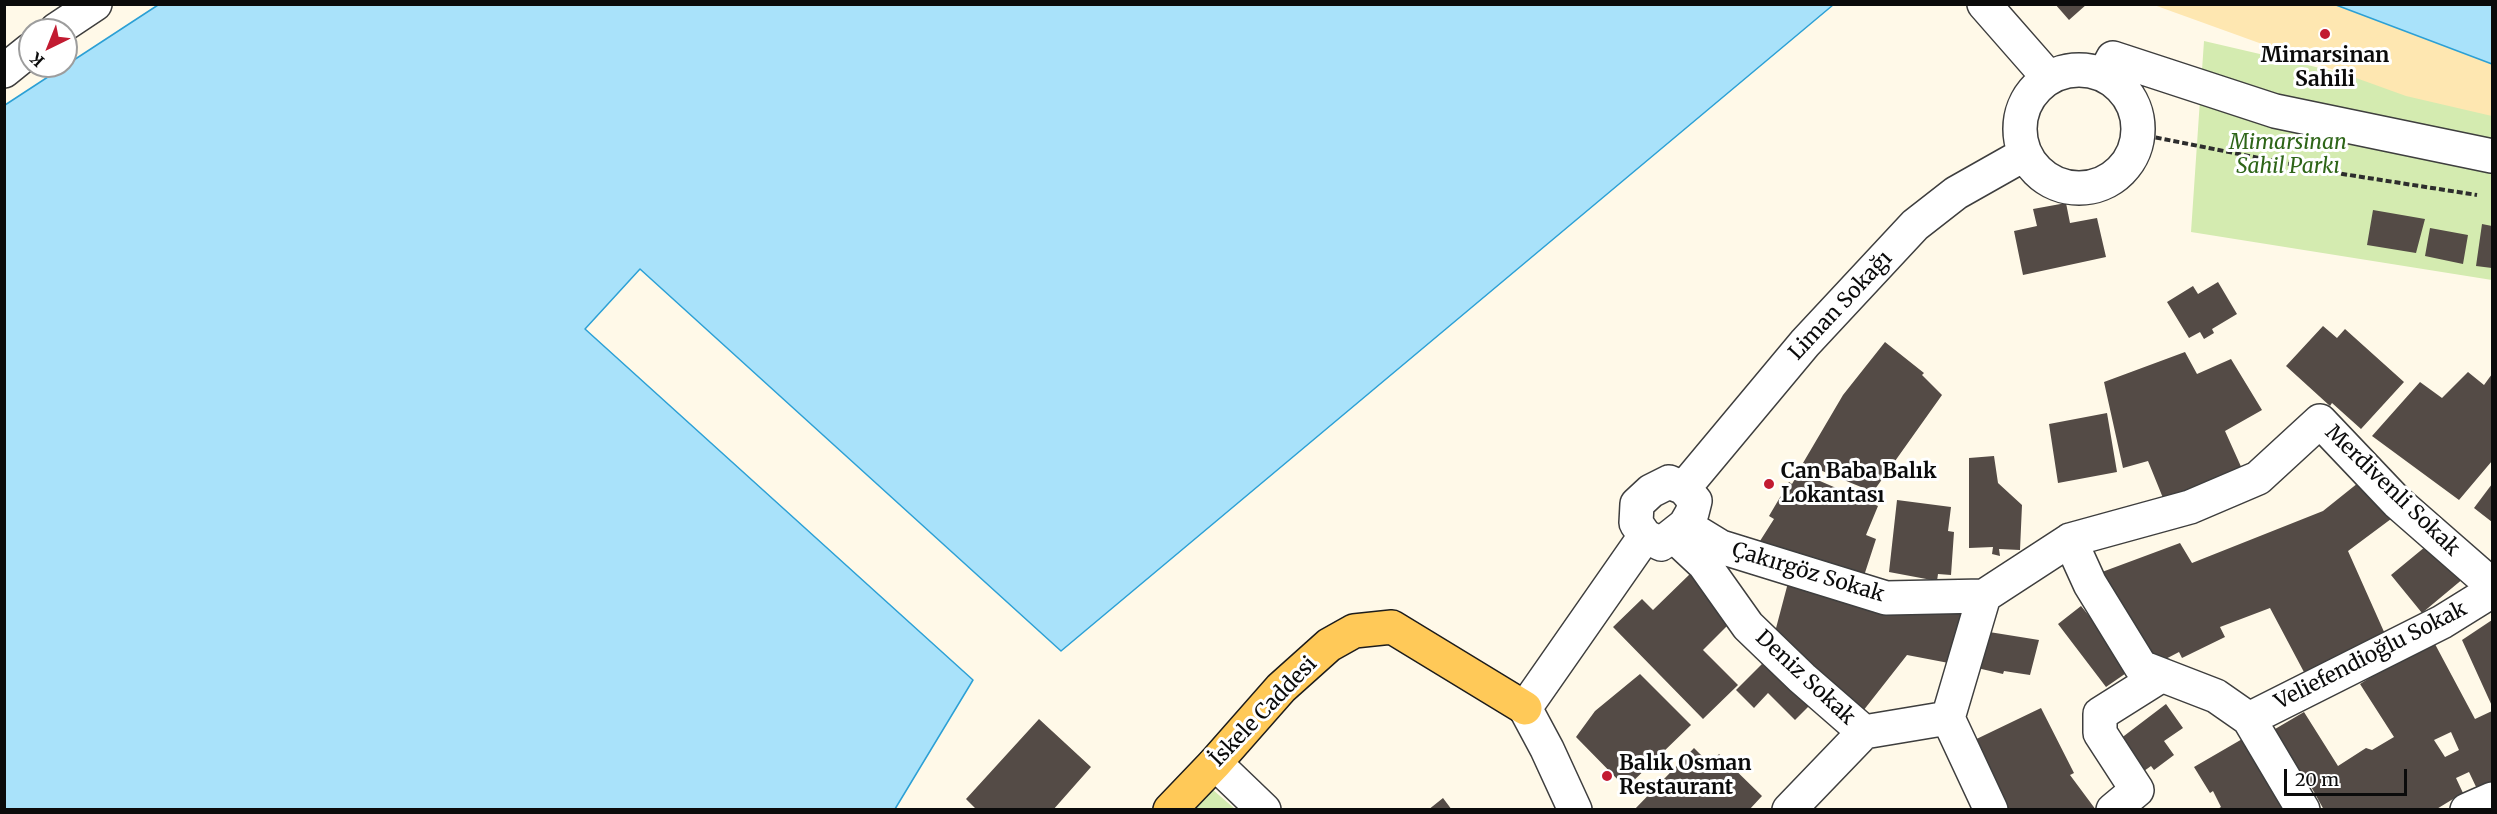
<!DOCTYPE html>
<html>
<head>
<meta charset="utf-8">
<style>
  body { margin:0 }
  #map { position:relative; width:2497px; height:814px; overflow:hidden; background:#fff9e8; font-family:Merriweather,serif }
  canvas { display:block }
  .frame { position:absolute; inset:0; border:6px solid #0b0b0b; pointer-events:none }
  .north { position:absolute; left:18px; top:18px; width:60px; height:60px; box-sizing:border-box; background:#fff; border:2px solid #9d9d9d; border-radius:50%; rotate:223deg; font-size:16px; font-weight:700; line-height:24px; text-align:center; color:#0b0b0b }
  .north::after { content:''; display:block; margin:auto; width:21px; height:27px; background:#c21b31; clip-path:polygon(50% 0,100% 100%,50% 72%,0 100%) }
  .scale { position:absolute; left:2284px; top:769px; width:123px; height:27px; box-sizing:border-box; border:3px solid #0b0b0b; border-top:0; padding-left:8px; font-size:18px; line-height:21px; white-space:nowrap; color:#0b0b0b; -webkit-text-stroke:4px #fff; paint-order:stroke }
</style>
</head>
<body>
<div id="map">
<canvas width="2497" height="814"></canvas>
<div class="frame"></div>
<div class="north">K</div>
<div class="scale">20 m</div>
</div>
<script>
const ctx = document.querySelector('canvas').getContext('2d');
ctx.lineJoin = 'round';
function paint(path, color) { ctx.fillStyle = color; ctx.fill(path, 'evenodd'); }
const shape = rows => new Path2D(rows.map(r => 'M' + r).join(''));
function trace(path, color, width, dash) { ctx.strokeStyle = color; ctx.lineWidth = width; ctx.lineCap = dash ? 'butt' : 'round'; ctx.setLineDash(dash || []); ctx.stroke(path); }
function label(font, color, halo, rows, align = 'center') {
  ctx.font = font + ' Merriweather,serif'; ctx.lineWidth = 6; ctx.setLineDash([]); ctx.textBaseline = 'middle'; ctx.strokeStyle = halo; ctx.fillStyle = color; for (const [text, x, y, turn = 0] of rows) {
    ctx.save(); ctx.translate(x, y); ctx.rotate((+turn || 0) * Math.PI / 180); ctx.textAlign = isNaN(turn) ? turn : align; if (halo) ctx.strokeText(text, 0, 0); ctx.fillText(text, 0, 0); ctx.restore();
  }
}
paint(shape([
  [2204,41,2492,108,2492,280,2191,232],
  [1212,789,1235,809,1194,810]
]), '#d4ebb0');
paint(shape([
  [2154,5,2336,5,2492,64,2492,116,2406,96]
]), '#fee7b1');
const water = shape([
  [158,5,158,4,1833,5,1061,651,640,269,585,329,973,680,895,809,5,809,5,105,158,5],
  [2336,5,2492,5,2492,64,2336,5]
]);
paint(water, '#a9e2fa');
trace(water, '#2ca0d5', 1.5);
paint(shape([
  [2055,4,2087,4,2069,20],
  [2066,203,2070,223,2097,218,2106,257,2023,275,2014,231,2037,226,2033,209],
  [2373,210,2425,219,2416,253,2367,245],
  [2482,224,2492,226,2492,268,2476,266],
  [2430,228,2468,235,2463,264,2425,256],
  [2218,282,2237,314,2212,329,2214,333,2204,339,2200,332,2189,338,2167,302,2193,286,2198,294],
  [2323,326,2337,338,2345,329,2404,382,2361,429,2332,403,2330,406,2286,366],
  [1885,342,1924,373,1922,375,1942,395,1873,492,1803,463,1843,395],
  [2185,352,2197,374,2231,359,2262,410,2225,431,2243,471,2163,498,2148,461,2123,468,2104,382],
  [2468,372,2484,385,2492,374,2492,461,2459,500,2372,436,2420,382,2442,398],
  [2107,413,2117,472,2058,483,2049,424],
  [1994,456,1998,483,2022,505,2020,550,1999,549,2000,556,1992,554,1993,547,1969,548,1969,458],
  [1799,472,1878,506,1866,535,1876,539,1860,588,1753,552,1774,519,1769,516,1789,482,1792,484],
  [2363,479,2395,516,2348,551,2385,634,2305,674,2270,608,2220,627,2225,637,2182,658,2179,652,2158,663,2148,645,2143,648,2128,614,2102,572,2180,543,2192,563,2323,511],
  [2492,484,2492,522,2474,508],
  [1897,500,1951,507,1948,531,1954,532,1951,575,1938,574,1937,581,1889,572],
  [2431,542,2464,578,2422,613,2391,575],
  [1692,572,1736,617,1703,650,1738,685,1703,719,1613,627,1642,599,1653,610],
  [1789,579,1964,613,1954,664,1907,655,1863,711,1775,632],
  [2081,606,2132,669,2106,687,2058,624],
  [2492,620,2492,706,2462,640],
  [1983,631,2039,640,2030,675,2004,671,2003,674,1973,667],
  [2428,631,2475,719,2492,711,2492,784,2478,791,2469,772,2456,778,2463,793,2435,810,2324,810,2309,783,2303,786,2270,732,2304,712,2338,766,2366,748,2372,750,2394,737,2360,684,2394,662],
  [2451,732,2459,750,2445,757,2434,740],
  [1769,657,1814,701,1795,720,1768,693,1754,708,1736,690],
  [1640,674,1691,725,1626,788,1576,737,1595,711],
  [2166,704,2183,728,2164,741,2174,755,2154,770,2151,766,2144,771,2120,739],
  [2041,708,2074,773,2070,775,2096,810,1997,810,1964,745],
  [1039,719,1091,767,1053,810,977,810,966,799],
  [2256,731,2289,810,2216,810,2221,807,2213,791,2210,793,2194,767],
  [1694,748,1710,764,1719,754,1762,796,1749,810,1634,810],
  [1443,798,1452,810,1428,810]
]), '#544b46');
const minor = shape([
  [1984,4,2048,77],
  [56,30,95,4],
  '2020 129a59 59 0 1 1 118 0a59 59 0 1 1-118 0Z',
  [4,71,30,50],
  [2104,75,2113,58,2275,111,2492,156],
  [1669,482,1684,488,1695,501,1692,513,1685,525,1661,544,1645,536,1636,523,1637,504,1651,491,1669,482],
  [1684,488,1805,343,1915,225,1956,193,2025,154],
  [1685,525,1721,547,1886,598,1984,596,2070,540,2190,507,2258,478,2320,421,2397,502,2492,585],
  [1674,536,1704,564,1748,626,1802,678,1864,732],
  [2070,540,2090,584,2141,667,2216,696,2249,719,2303,810],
  [1948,718,1984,596],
  [2249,719,2442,622,2492,591],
  [1864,732,1948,718,1991,810],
  [1215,763,1264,810],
  [1575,810,1547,749,1525,708,1645,536],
  [1789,810,1864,732],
  [2113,810,2137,790,2100,733,2100,714,2162,675],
  [2467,810,2492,799]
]);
const major = shape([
  [1170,810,1215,763,1281,688,1329,645,1354,631,1392,627,1525,708]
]);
trace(minor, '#3e3e3e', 36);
trace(major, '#1c1c1c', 36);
trace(shape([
  [2138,134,2330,172,2477,195]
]), '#2d2d2d', 4, [6, 3]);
trace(minor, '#fff', 33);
trace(major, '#ffc958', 33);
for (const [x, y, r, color] of [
  [2325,34,6,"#c21b31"],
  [1769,484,6,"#c21b31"],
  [1607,776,6,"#c21b31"]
]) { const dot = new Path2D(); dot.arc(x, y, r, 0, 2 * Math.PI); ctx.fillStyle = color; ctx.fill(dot); trace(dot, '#fff', 2); }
label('bold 21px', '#0b0b0b', '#fff', [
  ["Mimarsinan",2325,56,"center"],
  ["Sahili",2325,80,"center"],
  ["Can Baba Balık",1781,472],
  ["Lokantası",1781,496],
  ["Balık Osman",1619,764],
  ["Restaurant",1619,788]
], 'left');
label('italic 21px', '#2e6518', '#fff', [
  ["Mimarsinan",2288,143],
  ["Sahil Parkı",2288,167]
]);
label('21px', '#0b0b0b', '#fff', [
  ["Liman Sokağı",1841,306,-47],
  ["Merdivenli Sokak",2392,491,44],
  ["Çakırgöz Sokak",1808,573,17],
  ["Veliefendioğlu Sokak",2371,656,-27],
  ["Deniz Sokak",1805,678,43],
  ["İskele Caddesi",1264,712,-46]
]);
</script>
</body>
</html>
